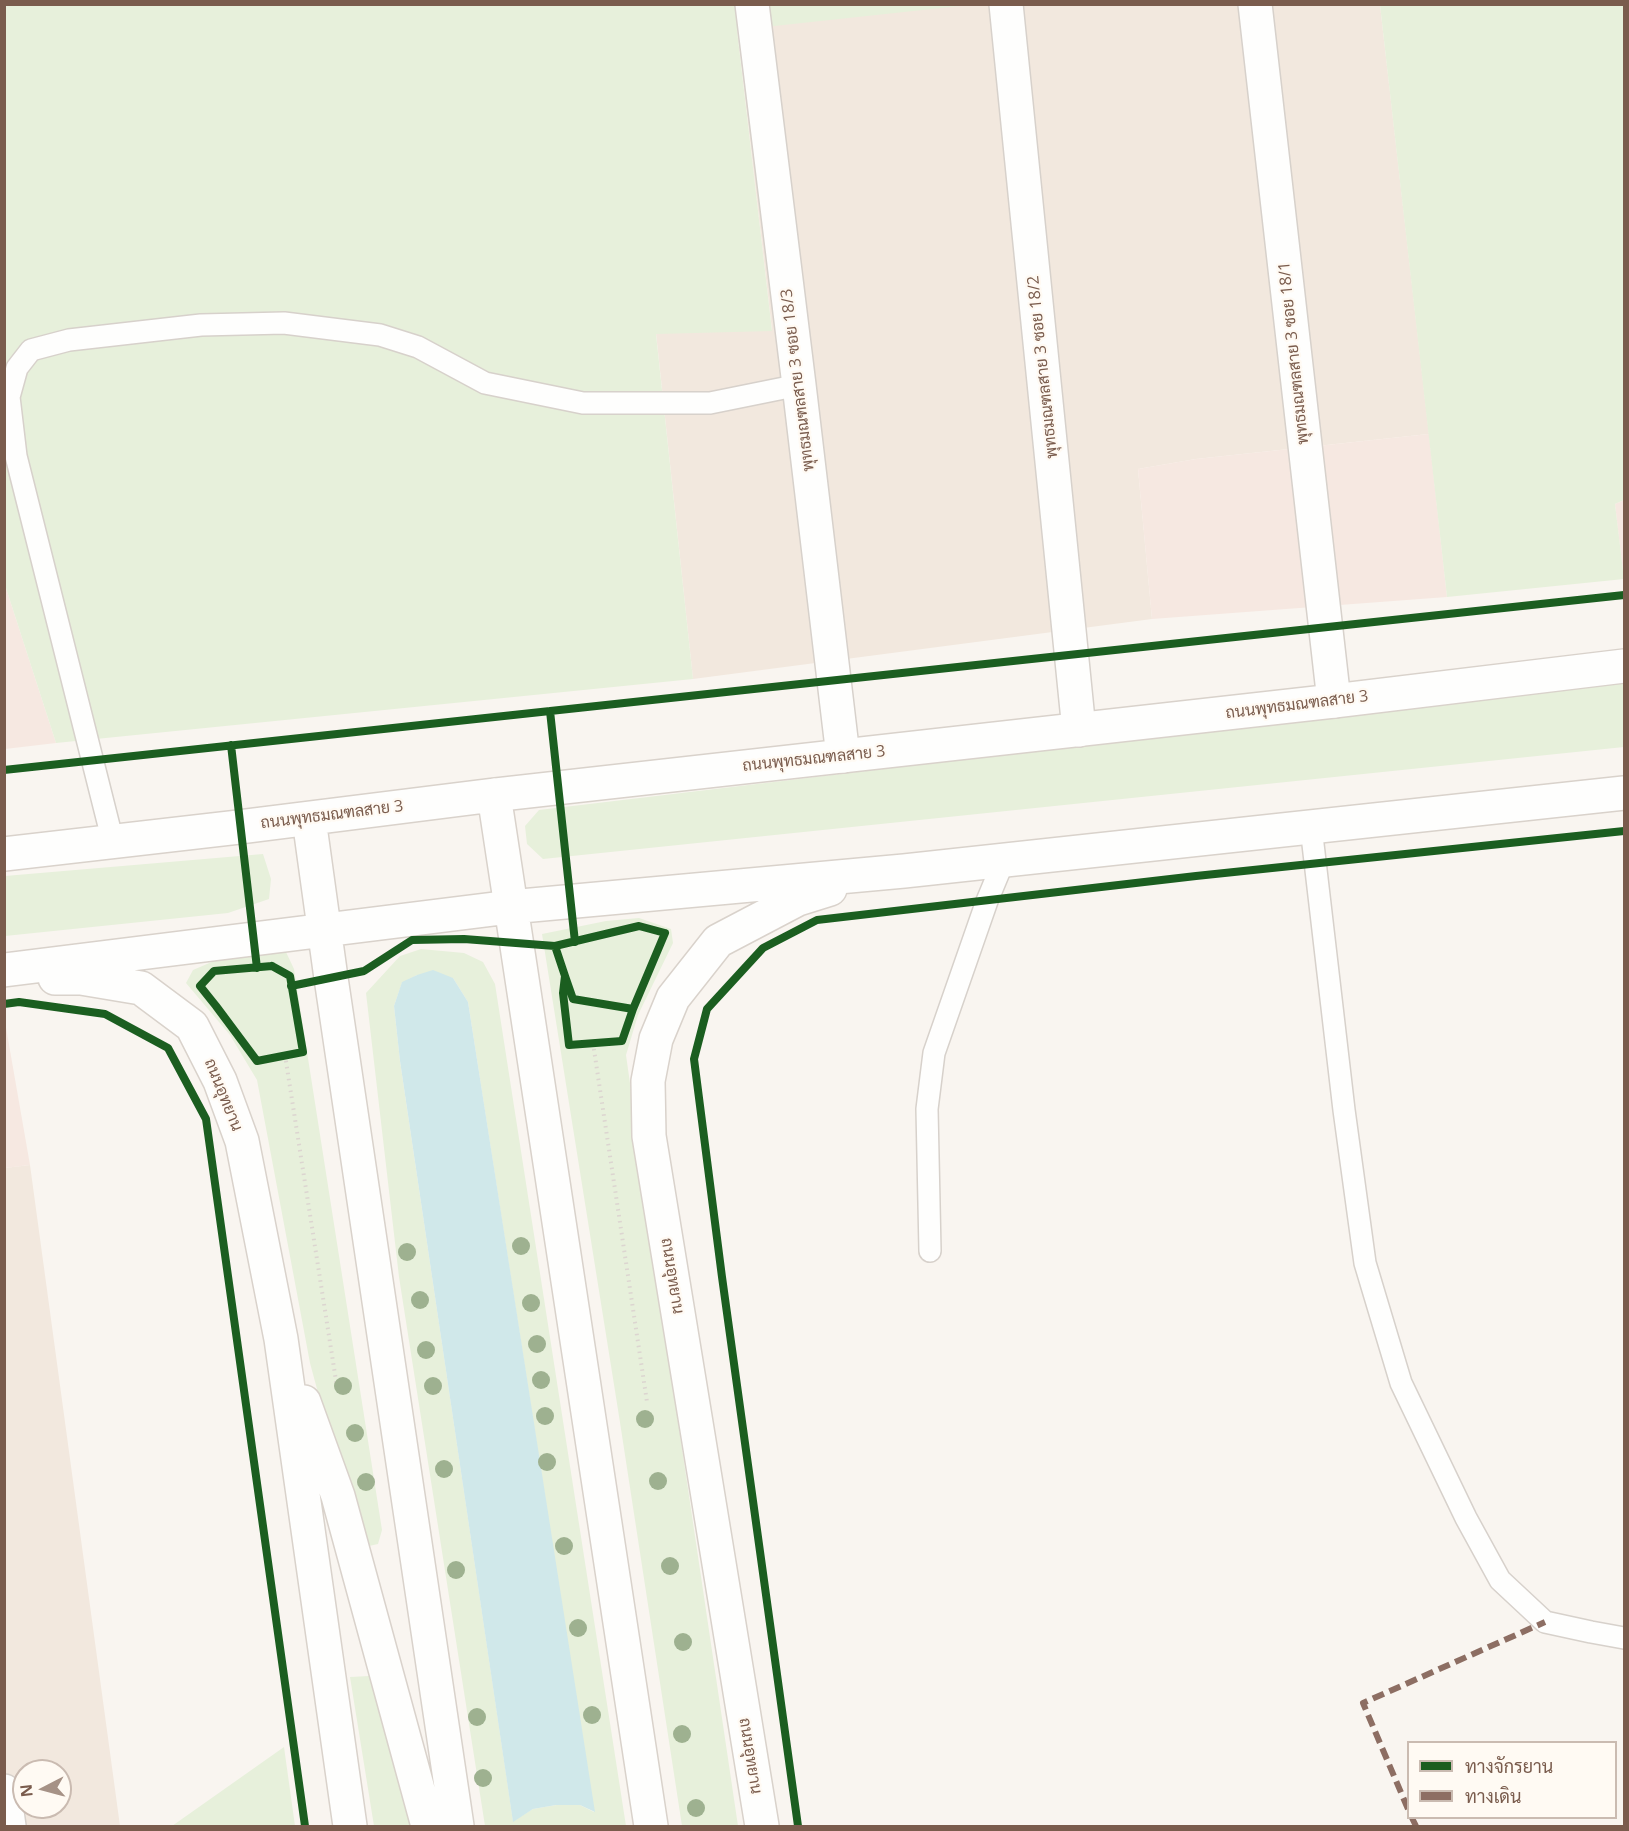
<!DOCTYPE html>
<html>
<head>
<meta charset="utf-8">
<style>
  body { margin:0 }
  #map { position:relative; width:1629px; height:1831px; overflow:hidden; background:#f9f5f0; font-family:"Open Sans",Sarabun,sans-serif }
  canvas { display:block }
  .frame { position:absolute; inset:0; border:6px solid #7a5c4d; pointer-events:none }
  .legend { position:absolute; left:1407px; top:1741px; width:210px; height:78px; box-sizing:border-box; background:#fffaf3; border:2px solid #cabbb1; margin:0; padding:8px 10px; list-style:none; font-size:18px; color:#7a5c4d }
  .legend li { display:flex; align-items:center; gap:12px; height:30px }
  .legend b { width:30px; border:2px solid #cabbb1 }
  .north { position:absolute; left:12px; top:1759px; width:60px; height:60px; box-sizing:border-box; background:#fffaf3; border:2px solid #cabbb1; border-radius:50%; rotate:264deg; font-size:16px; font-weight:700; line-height:24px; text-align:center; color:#7a5c4d }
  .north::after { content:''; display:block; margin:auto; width:21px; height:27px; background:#a69286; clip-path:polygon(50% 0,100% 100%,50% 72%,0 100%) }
</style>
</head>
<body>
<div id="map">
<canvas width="1629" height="1831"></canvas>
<div class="frame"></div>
<ul class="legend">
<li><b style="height:8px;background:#1b5e20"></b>ทางจักรยาน</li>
<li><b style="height:8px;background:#8d6e63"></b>ทางเดิน</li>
</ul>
<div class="north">N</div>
</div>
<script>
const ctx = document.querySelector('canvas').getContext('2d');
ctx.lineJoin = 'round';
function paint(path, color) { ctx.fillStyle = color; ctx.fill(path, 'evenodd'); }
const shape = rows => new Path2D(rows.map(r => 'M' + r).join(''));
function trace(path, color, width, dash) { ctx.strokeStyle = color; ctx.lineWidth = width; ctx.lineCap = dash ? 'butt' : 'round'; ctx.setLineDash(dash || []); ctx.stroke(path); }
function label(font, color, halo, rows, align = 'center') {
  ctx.font = font + ' "Open Sans",Sarabun,sans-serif'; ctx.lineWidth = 4.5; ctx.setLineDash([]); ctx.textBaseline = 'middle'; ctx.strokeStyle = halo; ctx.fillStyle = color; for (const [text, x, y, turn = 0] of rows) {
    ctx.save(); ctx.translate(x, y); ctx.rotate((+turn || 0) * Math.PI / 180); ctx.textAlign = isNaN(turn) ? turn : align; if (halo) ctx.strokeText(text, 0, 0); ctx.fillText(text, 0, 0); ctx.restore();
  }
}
paint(shape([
  [969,4,1380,5,1429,434,1196,459,1138,469,1152,619,693,679,656,333,772,330,737,29],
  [30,1165,120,1826,5,1826,4,1168],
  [24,1771,60,1771,60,1807,24,1807]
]), '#f2e8de');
paint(shape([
  [1429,434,1447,597,1152,619,1138,469,1196,459],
  [1624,500,1624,581,1615,504],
  [5,585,56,743,5,749],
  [4,1016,30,1165,5,1168,4,1168]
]), '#f6e8e1');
paint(shape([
  [4,5,969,5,737,30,772,331,656,334,693,679,56,743,5,585],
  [1380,5,1624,5,1624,500,1615,504,1624,579,1447,597],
  [1624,682,1624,747,543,859,527,844,525,826,539,810,1536,691],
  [263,854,271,879,269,899,228,913,5,936,5,876],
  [639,918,671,929,673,943,638,1015,626,1055,676,1408,738,1826,682,1826,619,1416,542,934,606,921],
  [421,949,464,953,483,962,495,984,626,1826,485,1826,399,1277,366,993,400,956],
  [417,975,453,978,468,1002,594,1812,580,1805,556,1805,533,1809,513,1821,400,1061,394,1006,402,983],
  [286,952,294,969,382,1530,378,1544,360,1548,310,1363,257,1080,230,1035,186,983,193,970,221,958],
  [369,1676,412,1826,374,1826,350,1677],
  [284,1747,295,1826,172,1826]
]), '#e7f0db');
paint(shape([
  [433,970,453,978,468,1002,595,1812,580,1805,556,1805,533,1809,513,1822,400,1061,394,1006,402,982,417,975]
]), '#d0e8ea');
const lane = shape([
  [1311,827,1344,1110,1365,1263,1401,1383,1466,1518,1500,1580,1545,1622,1591,1632,1624,1638],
  [113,842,16,456,9,397,17,368,31,350,69,340,201,325,284,323,380,335,418,347,485,383,583,403,710,403,799,385],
  [930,1251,927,1109,934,1053,987,901,1004,860]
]);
const street = shape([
  [752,4,799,385,843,756],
  [1006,4,1079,730],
  [1255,4,1334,701],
  [4,1791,9,1826]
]);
const secondary = shape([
  [494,795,651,1826],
  [309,819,331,978,457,1826],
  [4,854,239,827,494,795,1334,701,1624,666],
  [4,970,510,907,904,871,1624,793],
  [55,978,81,978,141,988,192,1026,220,1081,242,1141,281,1339,350,1826],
  [304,1402,338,1496,428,1826],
  [762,1826,649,1136,648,1081,656,1039,673,998,718,941,798,899,830,889]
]);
trace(lane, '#d7d1cb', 24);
trace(street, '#d7d1cb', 36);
trace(secondary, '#d9d2cb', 36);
trace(shape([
  [593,1043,647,1402],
  [285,1055,337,1387]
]), '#dcd5d0', 4, [1.5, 4.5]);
trace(lane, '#fefefd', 21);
trace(street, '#fefefd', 33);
trace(secondary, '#fefefd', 33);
trace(shape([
  [1408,1809,1363,1703,1545,1622],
  [1412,1818,1416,1826]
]), '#8d6e63', 6, [12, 6]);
trace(shape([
  [550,711,575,942],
  [231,745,257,968],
  [4,770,1624,595],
  [272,966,290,976,303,1052,257,1061,216,1006,200,986,214,971,272,966],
  [565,976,573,999,633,1009,665,933,639,926,555,946,565,976,563,993,569,1045,622,1041,633,1009],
  [291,986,364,971,412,940,464,939,555,946],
  [4,1004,19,1002,105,1014,168,1048,206,1119,305,1826],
  [798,1826,722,1277,694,1059,707,1009,763,948,817,920,1196,876,1624,831]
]), '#1b5e20', 8);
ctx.fillStyle = '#9eb190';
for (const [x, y] of [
  [521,1246],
  [407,1252],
  [420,1300],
  [531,1303],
  [537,1344],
  [426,1350],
  [541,1380],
  [343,1386],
  [433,1386],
  [545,1416],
  [645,1419],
  [355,1433],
  [547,1462],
  [444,1469],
  [658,1481],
  [366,1482],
  [564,1546],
  [670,1566],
  [456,1570],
  [578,1628],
  [683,1642],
  [592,1715],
  [477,1717],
  [682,1734],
  [483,1778],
  [696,1808]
]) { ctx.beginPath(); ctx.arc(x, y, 9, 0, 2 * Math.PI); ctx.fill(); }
label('16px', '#7a5c4d', '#fffaf3', [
  ["พุทธมณฑลสาย 3 ซอย 18/1",1294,353,-96],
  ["พุทธมณฑลสาย 3 ซอย 18/2",1043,367,-96],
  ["พุทธมณฑลสาย 3 ซอย 18/3",798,380,-97],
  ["ถนนพุทธมณฑลสาย 3",1297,705,-7],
  ["ถนนพุทธมณฑลสาย 3",814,759,-6],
  ["ถนนพุทธมณฑลสาย 3",332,815,-7],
  ["ถนนอุทยาน",223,1095,68],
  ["ถนนอุทยาน",672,1276,81],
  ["ถนนอุทยาน",750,1756,81]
]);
</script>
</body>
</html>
